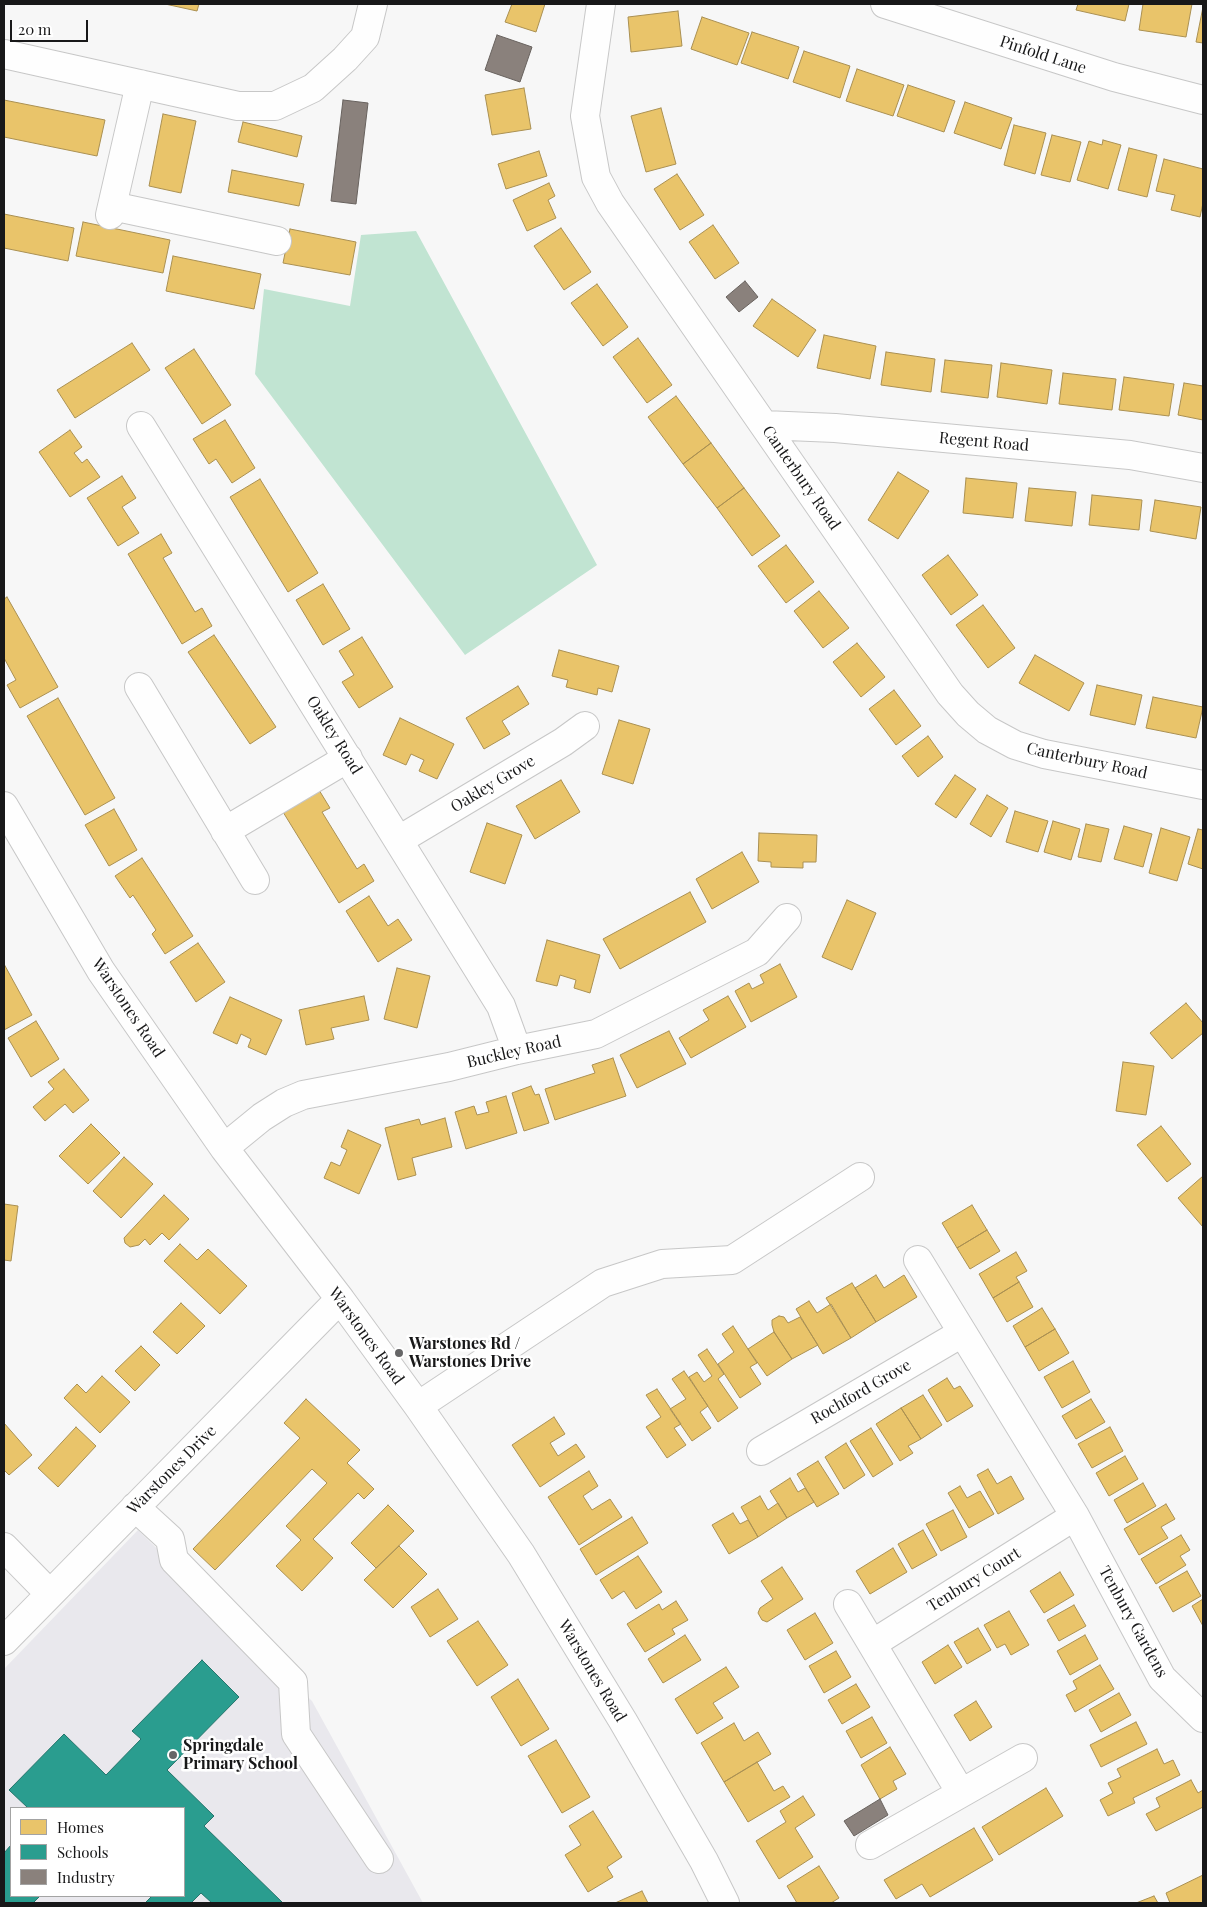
<!DOCTYPE html>
<html>
<head>
<meta charset="utf-8">
<style>
  body { margin:0 }
  #map { position:relative; width:1207px; height:1907px; overflow:hidden; background:#f7f7f7; font-family:"Playfair Display",serif }
  canvas { display:block }
  .frame { position:absolute; inset:0; border:5px solid #181819; pointer-events:none }
  .legend { position:absolute; left:10px; top:1807px; width:175px; height:90px; box-sizing:border-box; background:#fff; border:1px solid #a3a3a3; margin:0; padding:6px 9px; list-style:none; font-size:15px; color:#181819 }
  .legend li { display:flex; align-items:center; gap:10px; height:25px }
  .legend b { width:25px; border:1px solid #a3a3a3 }
  .scale { position:absolute; left:10px; top:20px; width:78px; height:22px; box-sizing:border-box; border:2px solid #181819; border-top:0; padding-left:6px; font-size:15px; line-height:18px; white-space:nowrap; color:#181819; -webkit-text-stroke:4px #fff; paint-order:stroke }
</style>
</head>
<body>
<div id="map">
<canvas width="1207" height="1907"></canvas>
<div class="frame"></div>
<ul class="legend">
<li><b style="height:14px;background:#e9c46a"></b>Homes</li>
<li><b style="height:14px;background:#2a9d8f"></b>Schools</li>
<li><b style="height:14px;background:#8a817c"></b>Industry</li>
</ul>
<div class="scale">20 m</div>
</div>
<script>
const ctx = document.querySelector('canvas').getContext('2d');
ctx.lineJoin = 'round';
function paint(path, color) { ctx.fillStyle = color; ctx.fill(path, 'evenodd'); }
const shape = rows => new Path2D(rows.map(r => 'M' + r).join(''));
function trace(path, color, width, dash) { ctx.strokeStyle = color; ctx.lineWidth = width; ctx.lineCap = dash ? 'butt' : 'round'; ctx.setLineDash(dash || []); ctx.stroke(path); }
function label(font, color, halo, rows, align = 'center') {
  ctx.font = font + ' "Playfair Display",serif'; ctx.lineWidth = 5; ctx.setLineDash([]); ctx.textBaseline = 'middle'; ctx.strokeStyle = halo; ctx.fillStyle = color; for (const [text, x, y, turn = 0] of rows) {
    ctx.save(); ctx.translate(x, y); ctx.rotate((+turn || 0) * Math.PI / 180); ctx.textAlign = isNaN(turn) ? turn : align; if (halo) ctx.strokeText(text, 0, 0); ctx.fillText(text, 0, 0); ctx.restore();
  }
}
paint(shape([
  [138,1530,312,1701,423,1903,4,1903,4,1669],
  [11,1808,184,1808,184,1896,11,1896]
]), '#e9e8ed');
paint(shape([
  [416,231,597,565,465,655,255,374,264,289,350,306,361,235]
]), '#c1e4d2');
const homes = shape([
  [165,4,199,4,197,11,165,4],
  [512,4,545,4,536,32,505,22,512,4],
  [1078,4,1129,4,1125,21,1076,10,1078,4],
  [1143,4,1192,4,1186,37,1139,30,1143,4],
  [1203,7,1203,43,1196,42,1203,7],
  [678,11,682,46,631,52,628,17,678,11],
  [702,17,749,33,737,65,691,49,702,17],
  [752,32,799,47,788,79,741,63,752,32],
  [804,51,850,66,840,98,793,82,804,51],
  [857,69,904,85,893,116,846,101,857,69],
  [908,85,955,101,944,132,897,116,908,85],
  [524,88,531,129,492,135,485,95,524,88],
  [4,100,105,120,97,156,4,137,4,100],
  [965,102,1012,118,1001,149,954,133,965,102],
  [661,108,676,164,646,172,631,116,661,108],
  [163,114,196,121,181,193,149,186,163,114],
  [243,122,302,136,297,157,238,142,243,122],
  [1014,125,1046,133,1035,174,1004,165,1014,125],
  [1052,135,1081,142,1070,182,1041,175,1052,135],
  [1103,140,1121,145,1108,189,1077,180,1089,141,1102,145,1103,140],
  [1129,148,1157,155,1147,197,1118,190,1129,148],
  [539,151,547,176,506,189,498,164,539,151],
  [1164,159,1203,169,1203,203,1200,217,1171,210,1175,195,1156,191,1164,159],
  [232,170,304,184,299,206,228,192,232,170],
  [677,174,704,215,680,230,654,189,677,174],
  [549,183,555,196,548,200,556,218,527,231,513,200,549,183],
  [4,214,74,228,68,261,4,248,4,214],
  [83,222,170,240,163,273,76,256,83,222],
  [713,225,739,263,715,279,689,242,713,225],
  [561,228,591,272,564,290,534,246,561,228],
  [290,229,356,242,350,275,283,263,290,229],
  [173,256,261,274,254,309,166,291,173,256],
  [597,284,628,327,603,346,571,303,597,284],
  [772,299,816,330,798,357,753,326,772,299],
  [824,335,876,346,870,379,817,368,824,335],
  [638,338,672,385,647,403,613,357,638,338],
  [132,343,150,370,75,418,57,390,132,343],
  [194,349,231,405,202,424,165,368,194,349],
  [886,352,935,359,931,392,881,385,886,352],
  [945,360,992,365,988,398,941,392,945,360],
  [1001,363,1052,370,1047,404,997,397,1001,363],
  [1063,373,1116,379,1112,410,1059,404,1063,373],
  [1124,377,1174,384,1169,416,1119,410,1124,377],
  [1184,383,1203,386,1203,420,1178,415,1184,383],
  [676,396,711,443,683,464,648,417,676,396],
  [225,420,255,468,232,483,216,459,209,464,193,439,225,420],
  [70,430,82,447,74,453,82,463,87,459,100,477,70,497,39,452,70,430],
  [711,443,744,488,717,508,683,464,711,443],
  [898,472,929,491,898,539,868,520,898,472],
  [122,476,136,498,122,507,139,533,118,546,87,498,122,476],
  [966,478,1017,483,1013,518,963,513,966,478],
  [260,479,318,573,288,592,230,497,260,479],
  [744,488,780,536,752,556,717,508,744,488],
  [1029,488,1076,492,1072,526,1025,521,1029,488],
  [1092,495,1142,500,1139,530,1089,525,1092,495],
  [1155,500,1201,507,1196,539,1150,531,1155,500],
  [161,534,172,553,163,558,195,612,202,608,212,626,182,644,128,554,161,534],
  [786,545,814,582,786,603,758,566,786,545],
  [948,555,978,595,951,615,922,575,948,555],
  [323,584,350,629,323,645,296,600,323,584],
  [819,591,849,628,823,648,794,611,819,591],
  [7,597,58,687,20,708,7,685,16,680,4,658,4,599,7,597],
  [983,605,1015,648,988,668,956,625,983,605],
  [214,635,276,727,250,744,188,652,214,635],
  [362,637,393,687,359,708,342,682,354,675,339,651,362,637],
  [857,643,885,677,861,697,833,662,857,643],
  [559,650,619,666,612,692,598,688,597,695,566,687,568,680,552,676,559,650],
  [1035,655,1084,683,1069,711,1019,683,1035,655],
  [1097,685,1142,695,1135,725,1090,715,1097,685],
  [518,686,529,704,502,721,510,734,484,749,466,718,518,686],
  [894,690,921,726,896,745,869,709,894,690],
  [1153,697,1203,707,1196,738,1146,728,1153,697],
  [58,698,115,798,85,815,27,716,58,698],
  [400,718,454,744,437,779,419,771,424,760,411,754,406,765,383,755,400,718],
  [619,720,650,729,633,784,602,774,619,720],
  [928,736,943,757,918,777,902,756,928,736],
  [955,775,976,789,956,818,935,804,955,775],
  [561,780,580,812,535,839,516,806,561,780],
  [319,790,330,808,322,812,357,869,364,864,374,881,339,903,283,812,319,790],
  [987,795,1008,808,991,837,970,824,987,795],
  [114,809,137,850,109,866,85,825,114,809],
  [1015,811,1048,821,1038,852,1006,842,1015,811],
  [1053,821,1080,829,1071,860,1044,852,1053,821],
  [487,823,522,835,505,884,470,872,487,823],
  [1086,824,1109,829,1101,862,1078,857,1086,824],
  [1124,826,1152,834,1143,867,1114,859,1124,826],
  [1161,828,1190,837,1177,881,1149,873,1161,828],
  [1198,829,1203,830,1203,869,1188,864,1198,829],
  [759,833,817,835,816,862,803,862,803,868,771,867,771,862,758,861,759,833],
  [742,852,759,882,712,909,696,879,742,852],
  [142,858,193,936,165,954,152,934,156,930,133,895,130,898,115,876,142,858],
  [690,892,706,922,620,969,603,939,690,892],
  [369,896,388,926,398,919,412,940,378,962,346,911,369,896],
  [847,900,876,913,852,970,822,957,847,900],
  [547,940,600,955,590,993,574,988,576,980,560,975,557,986,536,981,547,940],
  [198,943,225,982,196,1002,170,962,198,943],
  [4,964,32,1015,4,1030,4,964],
  [780,964,797,997,751,1022,735,991,749,983,752,989,764,983,760,975,780,964],
  [397,968,430,976,417,1028,384,1019,397,968],
  [364,996,369,1020,331,1028,334,1039,306,1045,299,1010,364,996],
  [728,996,746,1027,691,1058,679,1038,709,1020,703,1010,728,996],
  [230,997,282,1020,266,1055,248,1047,251,1039,241,1034,237,1044,213,1033,230,997],
  [1186,1003,1203,1023,1203,1033,1172,1059,1150,1033,1186,1003],
  [36,1021,59,1059,31,1077,8,1038,36,1021],
  [669,1031,686,1064,637,1088,620,1055,669,1031],
  [613,1058,626,1096,555,1120,545,1089,595,1073,592,1065,613,1058],
  [1123,1062,1154,1066,1146,1115,1116,1111,1123,1062],
  [64,1069,89,1100,73,1113,65,1104,45,1121,33,1107,54,1089,48,1082,64,1069],
  [531,1086,535,1095,539,1094,549,1123,524,1131,512,1093,531,1086],
  [506,1096,517,1133,466,1149,455,1112,474,1106,477,1115,489,1112,486,1102,506,1096],
  [445,1118,452,1147,412,1158,416,1175,398,1180,385,1128,419,1119,421,1125,445,1118],
  [91,1124,120,1153,88,1184,59,1156,91,1124],
  [1161,1126,1191,1164,1167,1182,1137,1145,1161,1126],
  [348,1130,381,1145,359,1194,324,1178,331,1162,340,1166,347,1150,341,1147,348,1130],
  [124,1157,153,1184,121,1218,93,1191,124,1157],
  [1203,1176,1203,1227,1178,1198,1203,1176],
  [164,1195,189,1219,169,1240,162,1233,150,1245,145,1239,139,1245,130,1247,125,1243,124,1238,164,1195],
  [4,1204,18,1206,11,1261,4,1260,4,1204],
  [972,1205,987,1230,957,1248,942,1223,972,1205],
  [987,1230,1000,1251,970,1269,957,1248,987,1230],
  [180,1244,197,1260,208,1249,247,1286,220,1314,164,1261,180,1244],
  [1016,1252,1027,1271,1016,1277,1019,1282,993,1298,979,1274,1016,1252],
  [876,1275,884,1288,904,1275,917,1297,876,1322,855,1288,876,1275],
  [1019,1282,1033,1307,1007,1322,993,1298,1019,1282],
  [852,1283,876,1322,851,1338,826,1298,852,1283],
  [809,1301,817,1313,831,1304,851,1338,823,1354,796,1309,809,1301],
  [181,1303,205,1326,177,1354,153,1332,181,1303],
  [1042,1308,1055,1329,1025,1347,1013,1326,1042,1308],
  [779,1316,784,1317,788,1323,800,1317,818,1345,792,1359,774,1332,772,1325,772,1320,779,1316],
  [733,1326,757,1363,750,1367,761,1384,740,1398,718,1364,734,1352,722,1334,733,1326],
  [1055,1329,1069,1353,1039,1371,1025,1347,1055,1329],
  [774,1332,792,1359,767,1376,748,1349,774,1332],
  [141,1346,160,1365,135,1391,115,1371,141,1346],
  [707,1349,724,1374,718,1379,738,1408,718,1422,689,1377,697,1372,704,1382,712,1376,698,1355,707,1349],
  [1073,1361,1090,1392,1062,1408,1044,1377,1073,1361],
  [684,1371,708,1406,700,1412,711,1428,692,1441,670,1409,686,1399,672,1379,684,1371],
  [102,1376,130,1402,100,1433,64,1398,77,1384,86,1393,102,1376],
  [947,1378,954,1389,960,1386,973,1406,947,1422,928,1390,947,1378],
  [657,1389,681,1424,674,1428,686,1445,667,1458,646,1427,661,1417,646,1395,657,1389],
  [923,1395,942,1425,921,1439,901,1408,923,1395],
  [306,1399,360,1450,347,1463,374,1489,364,1499,358,1493,313,1539,333,1558,302,1591,276,1566,301,1540,286,1526,327,1483,312,1469,215,1570,193,1549,300,1438,284,1423,306,1399],
  [1091,1399,1105,1422,1076,1439,1062,1416,1091,1399],
  [901,1408,921,1439,908,1446,913,1453,900,1461,876,1424,901,1408],
  [554,1417,565,1434,550,1443,558,1456,576,1444,585,1457,540,1487,512,1445,554,1417],
  [4,1423,32,1455,9,1475,4,1470,4,1423],
  [76,1427,96,1446,58,1487,38,1468,76,1427],
  [1110,1427,1123,1451,1092,1468,1078,1444,1110,1427],
  [871,1428,893,1464,873,1477,850,1441,871,1428],
  [846,1443,865,1475,844,1489,825,1457,846,1443],
  [1125,1456,1138,1479,1109,1496,1096,1473,1125,1456],
  [818,1461,839,1494,817,1507,797,1474,818,1461],
  [988,1469,997,1484,1011,1476,1024,1499,998,1514,977,1475,988,1469],
  [589,1471,598,1486,583,1496,592,1510,610,1499,622,1517,579,1545,548,1497,589,1471],
  [790,1478,798,1492,805,1488,814,1502,787,1518,770,1491,790,1478],
  [1143,1483,1156,1506,1127,1523,1114,1500,1143,1483],
  [960,1486,967,1498,980,1491,994,1514,969,1528,948,1493,960,1486],
  [760,1496,768,1510,778,1503,787,1518,758,1537,741,1507,760,1496],
  [1166,1504,1175,1519,1161,1527,1168,1538,1139,1555,1124,1529,1166,1504],
  [388,1505,414,1531,376,1568,351,1543,388,1505],
  [953,1510,967,1537,941,1551,926,1524,953,1510],
  [733,1513,740,1524,748,1520,758,1537,729,1554,712,1525,733,1513],
  [632,1517,648,1543,596,1575,580,1549,632,1517],
  [923,1530,937,1555,912,1569,898,1544,923,1530],
  [1181,1535,1190,1550,1180,1556,1186,1565,1156,1584,1141,1559,1181,1535],
  [399,1546,427,1574,393,1608,364,1580,399,1546],
  [893,1548,907,1572,870,1594,856,1571,893,1548],
  [638,1556,662,1592,636,1609,624,1591,612,1599,600,1580,638,1556],
  [782,1567,803,1599,767,1622,762,1620,758,1613,760,1608,773,1599,761,1581,782,1567],
  [1187,1571,1201,1596,1173,1612,1159,1587,1187,1571],
  [1060,1572,1074,1595,1044,1613,1030,1591,1060,1572],
  [438,1589,458,1619,430,1637,411,1607,438,1589],
  [1203,1599,1203,1626,1192,1606,1203,1599],
  [676,1601,688,1620,672,1629,675,1634,645,1652,627,1624,659,1604,662,1610,676,1601],
  [1074,1605,1086,1626,1059,1641,1047,1620,1074,1605],
  [1009,1611,1029,1645,1011,1655,1005,1644,997,1648,984,1625,1009,1611],
  [815,1613,833,1643,805,1660,787,1630,815,1613],
  [478,1621,508,1665,477,1686,447,1641,478,1621],
  [978,1628,991,1650,967,1664,954,1642,978,1628],
  [685,1635,701,1660,663,1683,648,1659,685,1635],
  [1085,1635,1098,1659,1070,1675,1057,1651,1085,1635],
  [948,1645,962,1667,935,1684,922,1662,948,1645],
  [836,1651,851,1677,824,1693,809,1666,836,1651],
  [1100,1665,1114,1689,1075,1712,1066,1695,1077,1689,1073,1681,1100,1665],
  [726,1667,739,1687,713,1703,723,1718,697,1734,675,1699,726,1667],
  [518,1679,549,1729,521,1746,491,1697,518,1679],
  [856,1684,870,1707,842,1724,828,1700,856,1684],
  [1119,1693,1131,1715,1101,1732,1089,1710,1119,1693],
  [976,1701,992,1727,970,1741,954,1715,976,1701],
  [872,1717,887,1743,861,1758,846,1731,872,1717],
  [1136,1722,1147,1744,1101,1767,1090,1745,1136,1722],
  [734,1723,744,1741,758,1732,771,1754,724,1782,701,1743,734,1723],
  [556,1740,590,1797,562,1813,528,1756,556,1740],
  [890,1747,906,1774,893,1781,897,1789,880,1799,861,1765,890,1747],
  [1157,1749,1164,1764,1173,1760,1180,1775,1133,1798,1135,1803,1108,1816,1100,1800,1113,1793,1108,1783,1121,1777,1117,1769,1157,1749],
  [757,1762,774,1791,783,1786,790,1797,748,1822,724,1782,757,1762],
  [1191,1780,1198,1793,1203,1790,1203,1807,1156,1831,1146,1814,1160,1807,1156,1798,1191,1780],
  [1046,1788,1063,1816,999,1855,982,1827,1046,1788],
  [803,1796,815,1815,795,1828,813,1857,779,1879,756,1841,786,1822,780,1811,803,1796],
  [593,1811,622,1857,607,1867,613,1877,588,1892,565,1855,581,1845,569,1826,593,1811],
  [974,1828,993,1860,930,1897,922,1884,896,1899,884,1880,974,1828],
  [819,1866,839,1898,831,1903,797,1903,787,1886,819,1866],
  [1203,1875,1203,1903,1170,1903,1166,1893,1203,1875],
  [642,1891,648,1903,615,1903,642,1891],
  [1154,1896,1158,1903,1136,1903,1154,1896]
]);
paint(homes, '#e9c46a');
trace(homes, '#aa9052', 1);
const schools = shape([
  [202,1660,239,1697,167,1770,214,1816,204,1826,283,1903,212,1903,201,1893,191,1903,145,1903,152,1896,184,1896,184,1808,28,1808,9,1790,64,1734,106,1775,141,1739,132,1731,202,1660],
  [11,1845,11,1896,40,1896,33,1903,4,1903,4,1853,11,1845]
]);
paint(schools, '#2a9d8f');
trace(schools, '#25756c', 1);
const industry = shape([
  [497,35,532,47,520,82,485,70,497,35],
  [343,100,368,103,356,204,331,201,343,100],
  [745,281,758,297,739,312,726,297,745,281],
  [880,1799,888,1815,854,1836,844,1821,880,1799]
]);
paint(industry, '#8a817c');
trace(industry, '#68625e', 1);
const minor = shape([
  [601,4,585,116,596,177,610,203,950,694,968,714,987,730,1015,745,1044,754,1203,785],
  [885,4,1114,77,1203,100],
  [4,54,238,106,275,106,313,88,345,59,365,37,373,4],
  [112,206,277,241],
  [110,215,140,84],
  [764,425,835,428,1130,455,1203,468],
  [141,426,501,1006,517,1050],
  [139,687,255,880],
  [4,806,101,971,224,1148,340,1299,418,1406,521,1554,623,1721,704,1861,725,1903],
  [225,831,348,758],
  [399,840,563,742,585,726],
  [224,1148,262,1117,284,1103,303,1095,449,1067,517,1050,596,1034,757,952,787,918],
  [918,1260,1075,1516,1162,1678,1203,1718],
  [418,1406,603,1283,662,1264,732,1260,860,1177],
  [761,1451,962,1333],
  [135,1507,170,1539,174,1560,293,1682,296,1734,379,1859],
  [4,1547,50,1594],
  [848,1604,872,1644],
  [4,1641,340,1299],
  [961,1793,872,1644,1075,1516],
  [870,1845,1023,1758]
]);
trace(minor, '#c7c7c7', 30);
trace(minor, '#fefefe', 28);
for (const [x, y, r, color] of [
  [399,1353,5,"#666667"],
  [173,1755,5,"#666667"]
]) { const dot = new Path2D(); dot.arc(x, y, r, 0, 2 * Math.PI); ctx.fillStyle = color; ctx.fill(dot); trace(dot, '#fff', 2); }
label('16px', '#181819', '#fff', [
  ["Pinfold Lane",1043,55,18],
  ["Regent Road",984,442,5],
  ["Canterbury Road",801,478,55],
  ["Oakley Road",334,735,58],
  ["Canterbury Road",1087,761,12],
  ["Oakley Grove",493,784,-31],
  ["Warstones Road",128,1008,56],
  ["Buckley Road",514,1052,-13],
  ["Warstones Road",366,1336,54],
  ["Rochford Grove",861,1392,-30],
  ["Warstones Drive",172,1470,-45],
  ["Tenbury Court",974,1580,-32],
  ["Tenbury Gardens",1133,1622,61],
  ["Warstones Road",592,1671,59]
]);
label('bold 16px', '#181819', '#fff', [
  ["Warstones Rd /",409,1344],
  ["Warstones Drive",409,1362],
  ["Springdale",183,1746],
  ["Primary School",183,1764]
], 'left');
</script>
</body>
</html>
